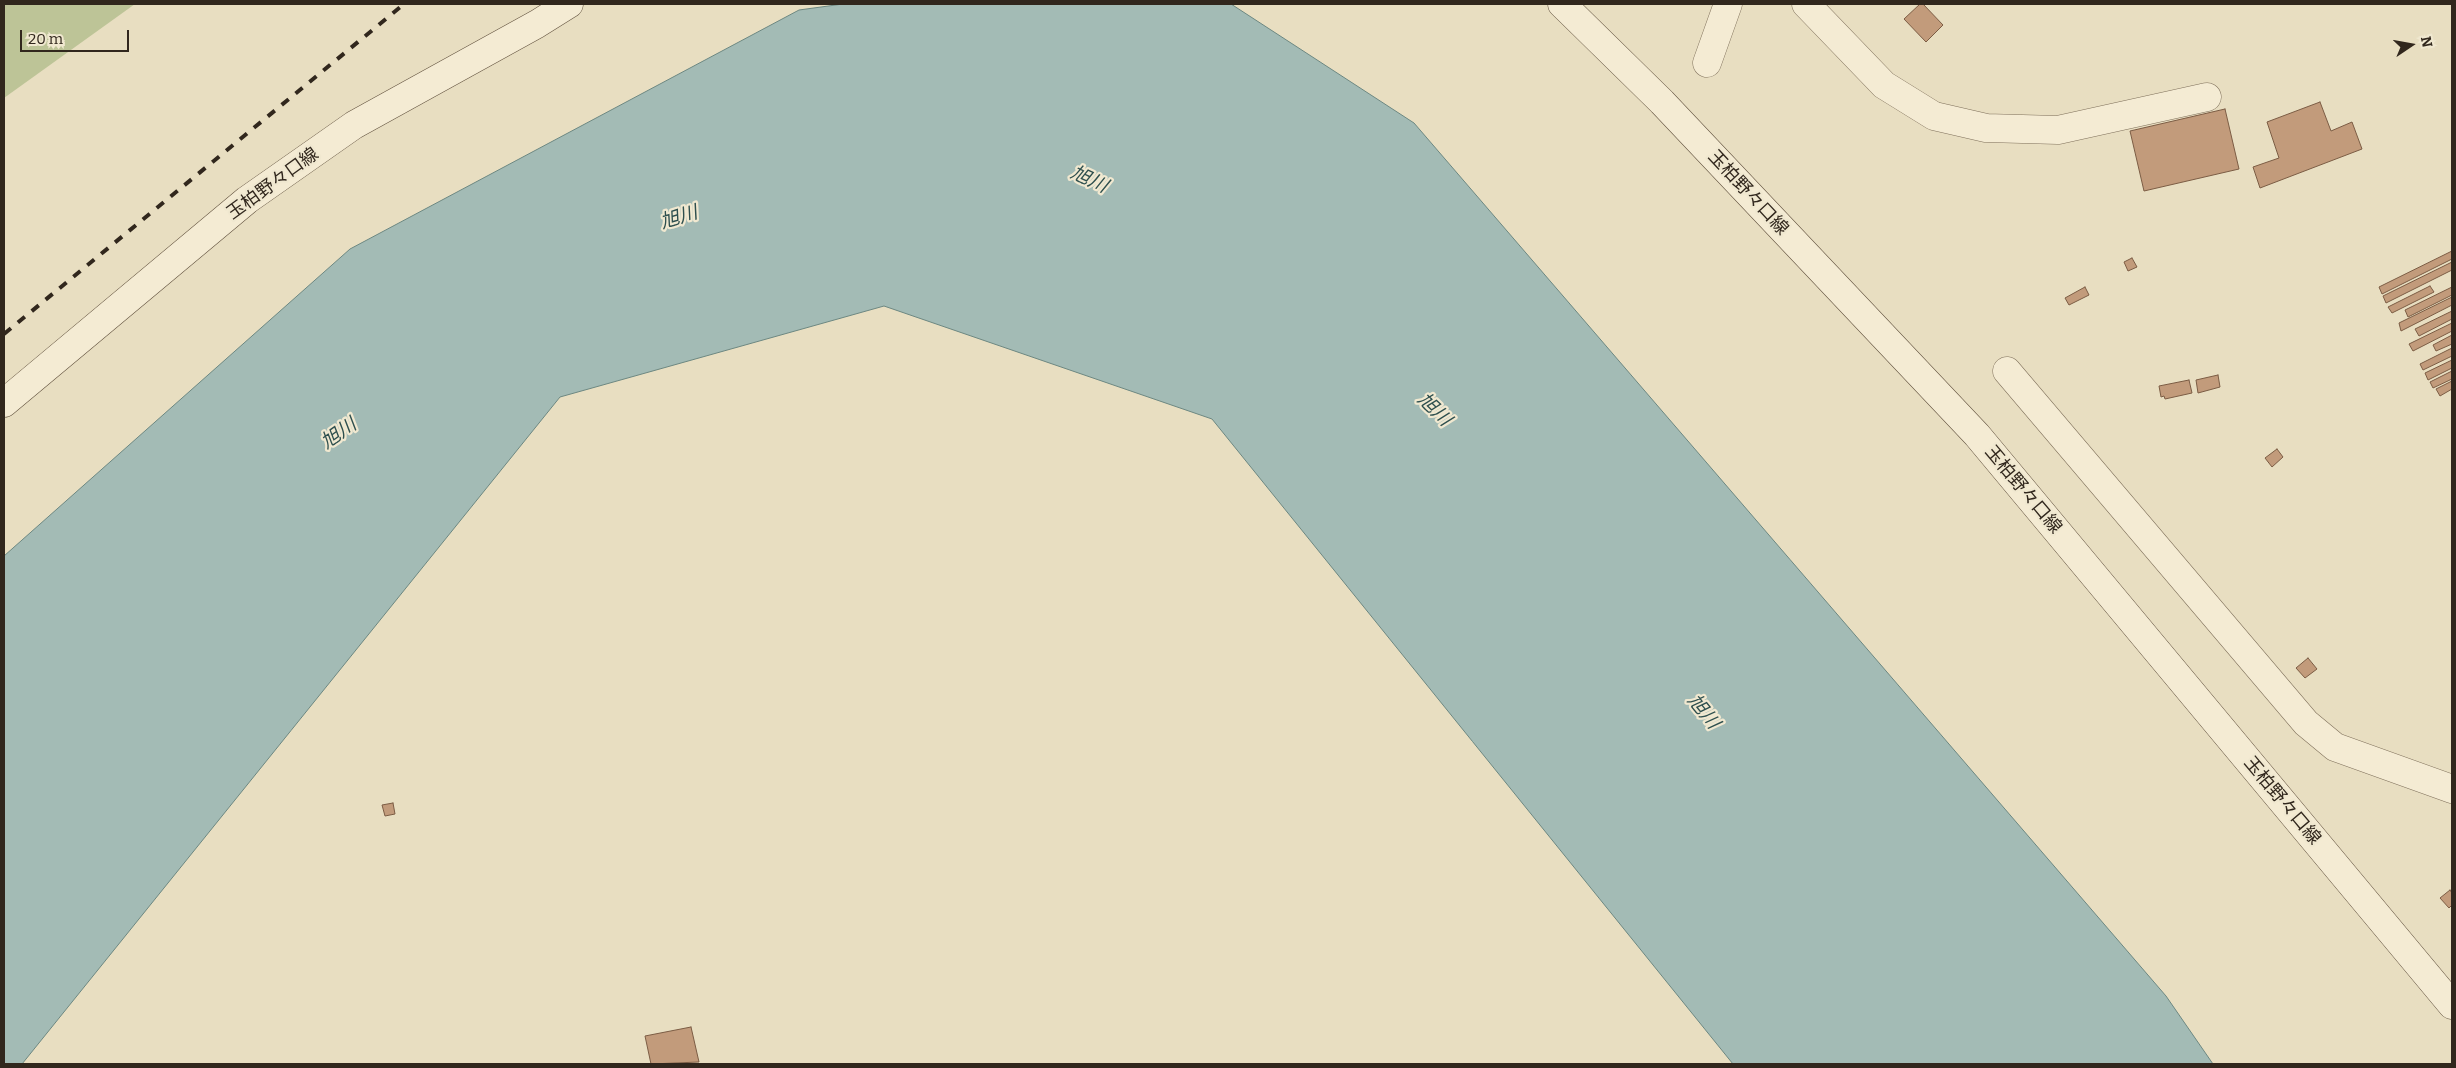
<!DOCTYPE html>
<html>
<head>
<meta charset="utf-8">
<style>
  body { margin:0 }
  #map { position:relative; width:2456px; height:1068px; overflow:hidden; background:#e8dec1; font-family:Bitter,serif }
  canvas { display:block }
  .frame { position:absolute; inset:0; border:5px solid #31271d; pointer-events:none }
  .north { position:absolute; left:2386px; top:20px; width:50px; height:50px; -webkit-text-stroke:4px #f0e8d0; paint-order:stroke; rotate:78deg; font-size:14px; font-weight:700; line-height:20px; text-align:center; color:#31271d }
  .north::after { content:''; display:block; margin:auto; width:18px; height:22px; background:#31271d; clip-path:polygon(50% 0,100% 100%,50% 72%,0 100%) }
  .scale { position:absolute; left:20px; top:30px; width:109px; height:22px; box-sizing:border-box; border:2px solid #31271d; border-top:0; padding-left:6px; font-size:15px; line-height:18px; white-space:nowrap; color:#31271d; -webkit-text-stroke:4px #f0e8d0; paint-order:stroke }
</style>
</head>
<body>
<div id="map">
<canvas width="2456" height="1068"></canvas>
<div class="frame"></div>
<div class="north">N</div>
<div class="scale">20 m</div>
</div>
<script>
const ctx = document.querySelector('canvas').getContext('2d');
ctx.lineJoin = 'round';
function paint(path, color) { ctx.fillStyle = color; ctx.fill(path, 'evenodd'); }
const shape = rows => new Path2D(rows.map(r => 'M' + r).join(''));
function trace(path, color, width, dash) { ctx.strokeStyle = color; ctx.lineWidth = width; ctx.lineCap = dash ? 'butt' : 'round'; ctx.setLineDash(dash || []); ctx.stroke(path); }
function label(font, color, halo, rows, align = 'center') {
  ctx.font = font + ' Bitter,"Noto Sans JP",serif'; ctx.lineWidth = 4.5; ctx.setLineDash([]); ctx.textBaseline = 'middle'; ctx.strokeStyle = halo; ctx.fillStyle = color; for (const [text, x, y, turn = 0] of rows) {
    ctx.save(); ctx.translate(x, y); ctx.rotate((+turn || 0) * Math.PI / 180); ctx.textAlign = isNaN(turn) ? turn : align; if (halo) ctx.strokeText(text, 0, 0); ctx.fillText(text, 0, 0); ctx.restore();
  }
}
paint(shape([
  [4,4,135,4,4,98]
]), '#bdc497');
const water = shape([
  [843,4,1231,4,1414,123,2166,996,2213,1064,1733,1064,1212,419,884,306,560,397,22,1064,4,1064,4,556,350,249,799,10,843,4]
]);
paint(water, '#a3bbb5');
trace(water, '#6c8781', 1);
const building = shape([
  [1920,4,1923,4,1943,25,1926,42,1904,19,1920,4],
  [2320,102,2331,131,2352,122,2362,149,2260,188,2253,167,2279,158,2267,122,2320,102],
  [2225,109,2239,169,2144,191,2130,131,2225,109],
  [2452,251,2452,259,2382,294,2379,287,2452,251],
  [2132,258,2137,267,2128,271,2124,262,2132,258],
  [2452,262,2452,270,2386,303,2383,296,2452,262],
  [2430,286,2434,292,2392,313,2388,307,2430,286],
  [2085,287,2089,295,2069,305,2065,298,2085,287],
  [2452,287,2452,295,2408,317,2405,310,2452,287],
  [2452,297,2452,305,2401,331,2399,323,2452,297],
  [2452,311,2452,319,2419,336,2415,329,2452,311],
  [2452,323,2452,331,2413,351,2409,344,2452,323],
  [2452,335,2452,344,2436,351,2433,345,2452,335],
  [2452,348,2452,356,2423,370,2420,364,2452,348],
  [2452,360,2452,368,2428,380,2425,373,2452,360],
  [2452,371,2452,379,2433,388,2430,382,2452,371],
  [2218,375,2220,387,2198,393,2196,380,2218,375],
  [2189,380,2192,393,2165,399,2164,396,2161,397,2159,386,2189,380],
  [2452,381,2452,389,2440,396,2436,389,2452,381],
  [2277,449,2283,457,2272,467,2265,458,2277,449],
  [2308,658,2317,669,2305,678,2296,668,2308,658],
  [393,803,395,814,385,816,382,805,393,803],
  [2450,890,2452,893,2452,905,2449,908,2440,898,2450,890],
  [691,1027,699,1062,651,1064,645,1036,691,1027]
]);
paint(building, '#c29b7b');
trace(building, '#7b5c44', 1);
const street = shape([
  [1806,4,1884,85,1934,116,1986,128,2058,130,2207,97],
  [1707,63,1728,4],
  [2007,371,2306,723,2335,747,2452,789]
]);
const secondary = shape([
  [1562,4,1662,102,1977,435,2452,1005],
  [4,403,247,200,354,125,537,24,569,4]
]);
trace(street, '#7f705b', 29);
trace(secondary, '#61513e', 29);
trace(street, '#f4ebd3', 28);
trace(secondary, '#f4ebd3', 28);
trace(shape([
  [4,334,404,4]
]), '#31271d', 4, [9, 9]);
label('18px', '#31271d', '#f0e8d0', [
  ["玉柏野々口線",273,184,-36],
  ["玉柏野々口線",1748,193,47],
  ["玉柏野々口線",2023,490,50],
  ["玉柏野々口線",2282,801,50]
]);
label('italic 19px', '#2e4f4e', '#f0e8d0', [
  ["旭川",1089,180,25],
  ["旭川",679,218,-17],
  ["旭川",1434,410,44],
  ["旭川",339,434,-35],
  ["旭川",1703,712,51]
]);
</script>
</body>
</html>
